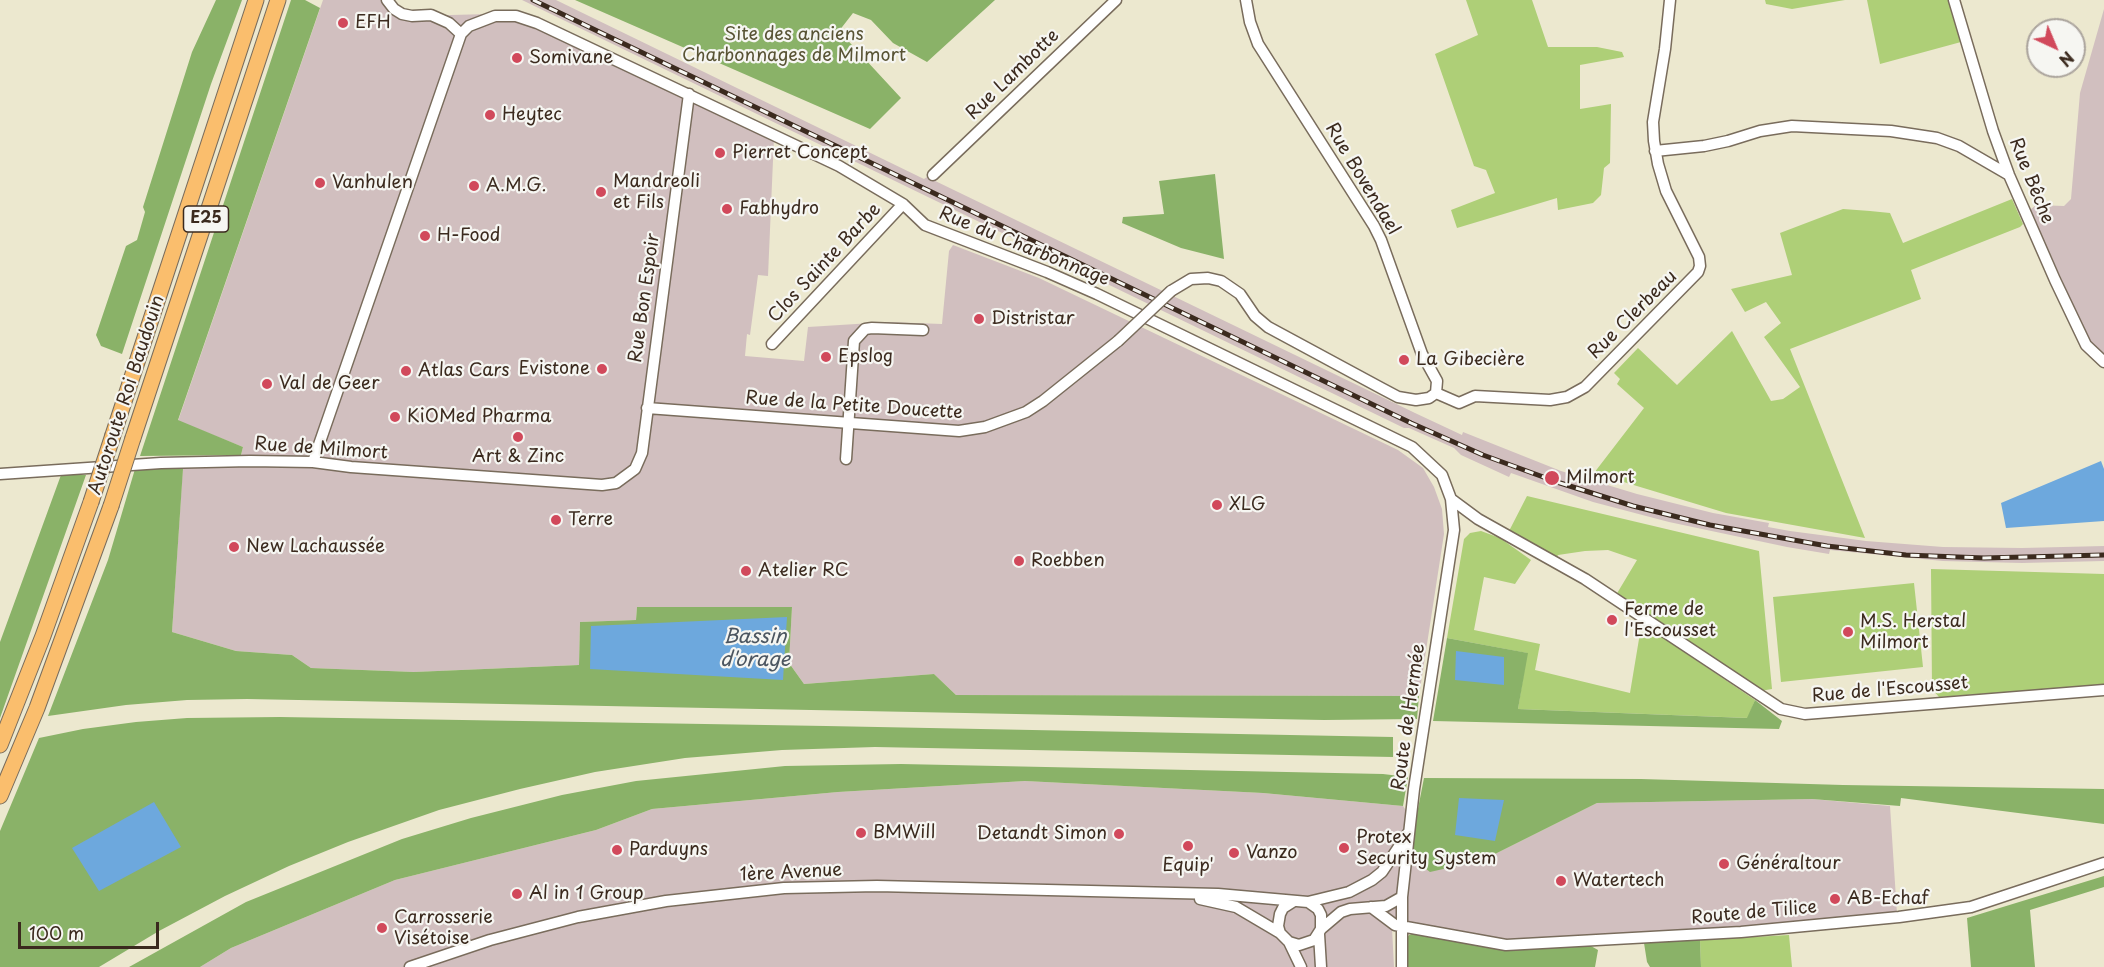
<!DOCTYPE html>
<html>
<head>
<meta charset="utf-8">
<style>
  body { margin:0 }
  #map { position:relative; width:2104px; height:967px; overflow:hidden; background:#ece8cf; font-family:"Playpen Sans",sans-serif }
  canvas { display:block }
  .north { position:absolute; left:2026px; top:18px; width:60px; height:60px; box-sizing:border-box; background:#f6f6f2; border:2px solid #aba49d; border-radius:50%; rotate:136deg; font-size:16px; font-weight:700; line-height:24px; text-align:center; color:#3b2a1e }
  .north::after { content:''; display:block; margin:auto; width:21px; height:27px; background:#d1495b; clip-path:polygon(50% 0,100% 100%,50% 72%,0 100%) }
  .scale { position:absolute; left:18px; top:922px; width:141px; height:27px; box-sizing:border-box; border:3px solid #3b2a1e; border-top:0; padding-left:8px; font-size:18px; line-height:21px; white-space:nowrap; color:#3b2a1e; -webkit-text-stroke:4px #f6f6f2; paint-order:stroke }
</style>
</head>
<body>
<div id="map">
<canvas width="2104" height="967"></canvas>
<div class="north">N</div>
<div class="scale">100 m</div>
</div>
<script>
const ctx = document.querySelector('canvas').getContext('2d');
ctx.lineJoin = 'round';
function paint(path, color) { ctx.fillStyle = color; ctx.fill(path, 'evenodd'); }
const shape = rows => new Path2D(rows.map(r => 'M' + r).join(''));
function trace(path, color, width, dash) { ctx.strokeStyle = color; ctx.lineWidth = width; ctx.lineCap = dash ? 'butt' : 'round'; ctx.setLineDash(dash || []); ctx.stroke(path); }
function label(font, color, halo, rows, align = 'center') {
  ctx.font = font + ' "Playpen Sans",sans-serif'; ctx.lineWidth = 4.5; ctx.setLineDash([]); ctx.textBaseline = 'middle'; ctx.strokeStyle = halo; ctx.fillStyle = color; for (const [text, x, y, turn = 0] of rows) {
    ctx.save(); ctx.translate(x, y); ctx.rotate((+turn || 0) * Math.PI / 180); ctx.textAlign = isNaN(turn) ? turn : align; if (halo) ctx.strokeText(text, 0, 0); ctx.fillText(text, 0, 0); ctx.restore();
  }
}
paint(shape([
  [323,0,387,0,412,16,490,14,516,16,774,137,768,276,758,275,750,335,747,334,745,356,804,361,808,327,888,322,942,324,949,251,953,245,1039,278,1398,450,1423,468,1434,487,1442,509,1444,534,1419,696,956,695,934,674,804,684,789,663,792,607,637,607,636,620,580,622,579,665,414,672,311,668,292,655,236,651,172,632,183,466,239,464,243,447,178,421],
  [522,0,556,0,924,179,927,177,1415,413,1462,435,1463,432,1561,471,1637,494,1713,513,1769,523,1768,527,1790,531,1866,541,1943,547,2022,548,2104,546,2104,561,2022,563,1943,561,1830,550,1829,554,1787,547,1669,522,1593,502,1511,473,1509,477,1461,455,1454,448,1409,428,1404,428],
  [2104,9,2104,355,2089,340,2030,210,2036,205,2064,206,2071,199,2080,93],
  [1025,781,1263,793,1403,806,1415,824,1483,860,1597,803,1812,799,1890,806,1897,914,1699,934,1506,945,1392,928,1394,967,200,967,231,948,395,880,596,830,652,809,838,792]
]), '#d1bfbf');
paint(shape([
  [1466,0,1532,0,1548,47,1597,47,1622,52,1624,57,1580,65,1580,109,1611,104,1610,163,1604,168,1601,195,1593,203,1558,210,1557,198,1457,228,1451,210,1495,193,1486,170,1474,166,1435,54,1478,35],
  [1765,0,1845,0,1792,9,1766,4],
  [1867,0,1948,0,1961,42,1880,64],
  [2012,199,2023,224,2020,227,1911,270,1921,299,1790,349,1865,538,1726,513,1594,473,1644,408,1617,384,1620,379,1614,373,1638,348,1677,385,1732,331,1771,401,1783,399,1800,387,1764,337,1781,323,1766,302,1745,312,1731,289,1792,275,1780,233,1843,209,1870,211,1890,213,1903,243],
  [1527,496,1759,551,1772,689,1760,691,1616,595,1637,560,1608,550,1585,551,1558,555,1556,559,1508,533],
  [1481,531,1500,538,1531,560,1515,584,1484,577,1474,630,1540,644,1535,670,1630,693,1640,633,1653,631,1755,700,1748,718,1518,709,1527,653,1447,638,1464,539,1470,533],
  [1931,569,2104,574,2104,685,1939,697,1932,689],
  [1914,583,1923,667,1781,682,1773,597],
  [1789,935,1792,967,1701,967,1700,940]
]), '#aecf77');
paint(shape([
  [216,0,242,0,211,84,122,354,101,346,96,335,126,246,137,240,145,212,143,207,192,52],
  [291,0,305,0,320,8,178,420,243,447,241,455,140,456],
  [575,0,995,0,927,62,893,43,871,20,853,13,839,31,901,98,870,129],
  [1215,174,1224,259,1181,248,1122,223,1123,217,1164,214,1159,181],
  [135,469,183,469,172,632,236,651,292,655,311,668,414,672,579,665,580,622,636,620,637,607,792,607,789,663,804,684,934,674,956,695,1419,696,1417,719,1324,720,247,699,187,700,126,705,48,716,108,560],
  [61,475,86,475,0,718,0,642],
  [1447,638,1528,653,1518,709,1747,718,1755,700,1782,721,1779,729,1433,721],
  [280,717,826,726,1393,737,1393,757,875,747,782,750,685,758,595,772,520,789,439,810,348,842,289,866,225,896,159,931,99,967,0,967,0,831,39,738,83,729,136,722,187,718],
  [901,764,1383,774,1408,777,1403,806,1263,793,1025,781,838,792,652,809,596,830,395,880,231,948,200,967,129,967,246,902,402,839,471,818,562,795,636,781,785,766],
  [1424,778,1641,779,1843,785,2104,789,2104,824,1901,798,1900,806,1812,799,1597,803,1483,860,1430,872,1412,858,1415,824],
  [2104,876,2104,887,2030,910,2035,967,1971,967,1967,918],
  [1423,930,1506,945,1582,941,1598,950,1595,967,1406,967,1404,942,1409,935],
  [1700,940,1701,967,1650,967,1647,962,1644,943]
]), '#8ab268');
paint(shape([
  [2101,461,2104,469,2104,521,2006,528,2001,503],
  [787,617,783,680,590,669,591,626],
  [1456,651,1504,657,1504,685,1455,680],
  [1459,798,1504,800,1495,841,1455,835],
  [154,802,181,847,99,891,72,848]
]), '#6da8dd');
const minor = shape([
  [387,0,394,9,402,14,412,16,431,15,449,23,461,34],
  [1246,0,1250,22,1258,44,1374,226,1381,240,1422,354,1437,381,1436,393],
  [1954,0,1993,131,2009,175,2055,280,2086,345,2104,362],
  [1655,151,1704,146,1728,141,1760,131,1792,126,1891,131,1937,138,1959,146,2009,175],
  [933,175,1116,0],
  [1171,291,1191,279,1208,278,1221,281,1240,294,1255,316,1268,327,1381,388,1398,397,1416,400,1429,398,1436,393],
  [772,344,903,204],
  [1436,393,1459,403,1475,396,1550,400,1567,397,1585,387,1698,272,1700,266,1699,257,1666,191,1658,164,1654,141,1653,122,1665,49,1670,0],
  [647,408,959,431,985,427,1026,412,1043,401,1118,341],
  [846,459,854,341,865,329,872,328,923,330],
  [313,462,461,34,469,26,495,16,516,16,537,23,839,166,903,204,925,225,1047,272,1097,294,1412,447,1442,475,1451,499,1454,530,1414,789,1402,897,1402,967],
  [0,474,161,463,250,461,313,462,351,467,602,485,616,483,635,469,642,453,689,94],
  [1451,499,1478,519,1585,579,1781,709,1805,714,2104,690],
  [1200,899,1236,907,1280,933,1289,942,1299,945,1314,940,1321,929,1321,915,1318,909,1308,902],
  [1371,907,1395,925,1506,945,1741,932,1899,917,1971,907,2104,863],
  [1321,929,1341,912,1350,909,1386,906,1402,897],
  [1280,933,1278,926,1280,914,1283,908,1294,901],
  [1319,934,1321,967],
  [1289,942,1301,967],
  [410,967,490,940,578,917,666,901,784,888,877,886,1218,894,1308,902,1349,892,1372,880,1382,872,1408,833]
]);
const highway = shape([
  [113,435,256,0],
  [133,438,278,0],
  [0,745,43,636,91,502],
  [0,796,37,708,111,506]
]);
trace(minor, '#796c5c', 13);
trace(highway, '#796c5c', 17);
trace(minor, '#fff', 10);
trace(highway, '#fabe6d', 15);
const rail = shape([
  [533,0,1411,423,1483,455,1557,482,1633,506,1710,525,1827,546,1906,555,1984,558,2104,555]
]);
trace(rail, '#3b2a1e', 5);
trace(rail, '#f6f6f2', 3, [9]);
const minorBridge = shape([
  [1118,341,1171,291]
]);
const highwayBridge = shape([
  [91,502,113,435],
  [111,506,133,438]
]);
trace(minorBridge, '#796c5c', 13, []);
trace(highwayBridge, '#796c5c', 17, []);
trace(minorBridge, '#fff', 10);
trace(highwayBridge, '#fabe6d', 15);
for (const [x, y, r, color] of [
  [343,23,6,"#d1495b"],
  [517,58,6,"#d1495b"],
  [490,115,6,"#d1495b"],
  [720,153,6,"#d1495b"],
  [320,183,6,"#d1495b"],
  [474,186,6,"#d1495b"],
  [601,192,6,"#d1495b"],
  [727,209,6,"#d1495b"],
  [425,236,6,"#d1495b"],
  [979,319,6,"#d1495b"],
  [826,357,6,"#d1495b"],
  [1404,360,6,"#d1495b"],
  [602,369,6,"#d1495b"],
  [406,371,6,"#d1495b"],
  [267,384,6,"#d1495b"],
  [395,417,6,"#d1495b"],
  [518,437,6,"#d1495b"],
  [1552,478,8,"#d1495b"],
  [1217,505,6,"#d1495b"],
  [556,520,6,"#d1495b"],
  [234,547,6,"#d1495b"],
  [1019,561,6,"#d1495b"],
  [746,571,6,"#d1495b"],
  [1612,620,6,"#d1495b"],
  [1848,632,6,"#d1495b"],
  [861,833,6,"#d1495b"],
  [1119,834,6,"#d1495b"],
  [1188,846,6,"#d1495b"],
  [1344,848,6,"#d1495b"],
  [617,850,6,"#d1495b"],
  [1234,853,6,"#d1495b"],
  [1724,864,6,"#d1495b"],
  [1561,881,6,"#d1495b"],
  [517,894,6,"#d1495b"],
  [1835,899,6,"#d1495b"],
  [382,928,6,"#d1495b"]
]) { const dot = new Path2D(); dot.arc(x, y, r, 0, 2 * Math.PI); ctx.fillStyle = color; ctx.fill(dot); trace(dot, '#f6f6f2', 2); }
for (const [x, y, w] of [
  [206,219,45]
]) { const box = new Path2D(); box.roundRect(x - w / 2, y - 13, w, 26, 4.5); ctx.fillStyle = '#f6f6f2'; ctx.fill(box); trace(box, '#3b2a1e', 1.5); }
label('bold 16px', '#3b2a1e', null, [
  ["E25",206,219]
]);
label('18px', '#3b2a1e', '#f6f6f2', [
  ["EFH",355,23],
  ["Somivane",529,58],
  ["Heytec",502,115],
  ["Pierret Concept",732,153],
  ["Mandreoli",613,182],
  ["et Fils",613,203],
  ["Vanhulen",332,183],
  ["A.M.G.",486,186],
  ["Fabhydro",739,209],
  ["H-Food",437,236],
  ["Distristar",991,319],
  ["Epslog",838,357],
  ["La Gibecière",1416,360],
  ["Evistone",590,369,"right"],
  ["Atlas Cars",418,371],
  ["Val de Geer",279,384],
  ["KiOMed Pharma",407,417],
  ["Art & Zinc",518,457,"center"],
  ["Milmort",1566,478],
  ["XLG",1229,505],
  ["Terre",568,520],
  ["New Lachaussée",246,547],
  ["Roebben",1031,561],
  ["Atelier RC",758,571],
  ["Ferme de",1624,610],
  ["l'Escousset",1624,631],
  ["M.S. Herstal",1860,622],
  ["Milmort",1860,643],
  ["BMWill",873,833],
  ["Detandt Simon",1107,834,"right"],
  ["Protex",1356,838],
  ["Security System",1356,859],
  ["Parduyns",629,850],
  ["Vanzo",1246,853],
  ["Généraltour",1736,864],
  ["Equip'",1188,866,"center"],
  ["Watertech",1573,881],
  ["Al in 1 Group",529,894],
  ["AB-Echaf",1847,899],
  ["Carrosserie",394,918],
  ["Visétoise",394,939]
], 'left');
label('18px', '#585334', '#f6f6f2', [
  ["Site des anciens",794,35],
  ["Charbonnages de Milmort",794,56]
]);
label('18px', '#3b2a1e', '#f6f6f2', [
  ["Rue Lambotte",1013,75,-44],
  ["Rue Bovendael",1362,179,59],
  ["Rue Bêche",2031,181,68],
  ["Rue du Charbonnage",1024,247,22],
  ["Clos Sainte Barbe",825,263,-47],
  ["Rue Bon Espoir",645,298,-82],
  ["Rue Clerbeau",1633,315,-45],
  ["Autoroute Roi Baudouin",127,395,-72],
  ["Rue de la Petite Doucette",854,406,4],
  ["Rue de Milmort",321,449,4],
  ["Rue de l'Escousset",1890,690,-5],
  ["Route de Hermée",1409,717,-82],
  ["1ère Avenue",791,873,-3],
  ["Route de Tilice",1754,913,-5]
]);
label('italic 20px', '#4c5661', '#f6f6f2', [
  ["Bassin",755,637],
  ["d'orage",755,660]
]);
</script>
</body>
</html>
